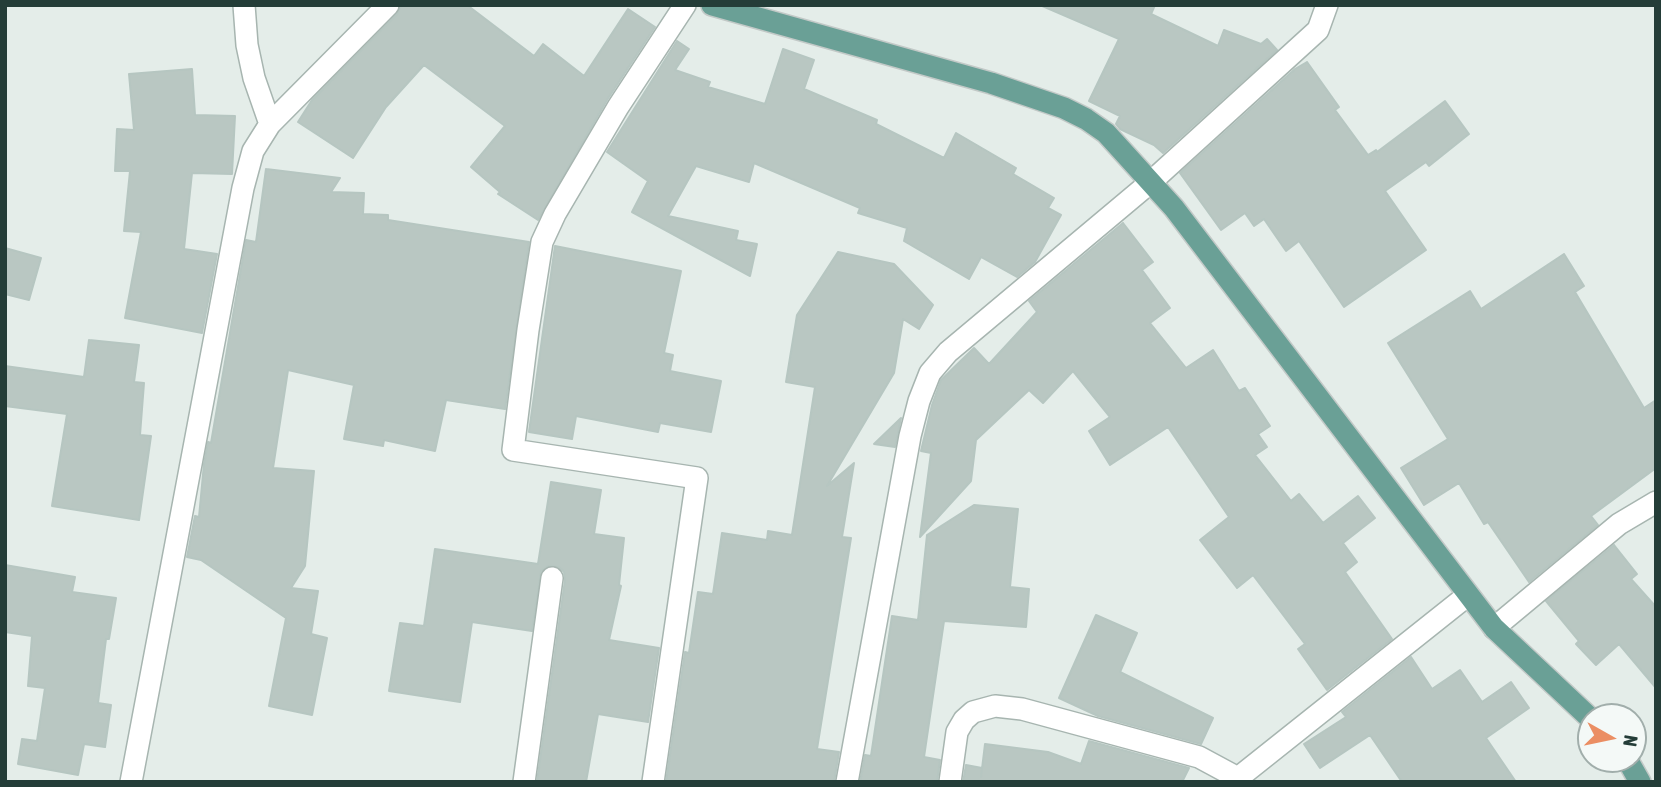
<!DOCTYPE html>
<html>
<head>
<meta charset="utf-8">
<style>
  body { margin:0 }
  #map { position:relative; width:1661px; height:787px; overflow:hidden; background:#e4ede9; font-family:"Asap Condensed",sans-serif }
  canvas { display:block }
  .frame { position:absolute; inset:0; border:7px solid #243d38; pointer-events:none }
  .north { position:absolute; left:1577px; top:703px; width:70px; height:70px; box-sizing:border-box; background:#f4f9f7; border:2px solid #a1aeab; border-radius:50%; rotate:99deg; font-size:19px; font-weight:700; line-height:28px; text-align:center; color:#243d38 }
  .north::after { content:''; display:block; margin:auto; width:24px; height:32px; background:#eb8e63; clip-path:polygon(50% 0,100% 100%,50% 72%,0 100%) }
</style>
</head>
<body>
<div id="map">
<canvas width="1661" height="787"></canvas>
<div class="frame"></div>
<div class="north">N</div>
</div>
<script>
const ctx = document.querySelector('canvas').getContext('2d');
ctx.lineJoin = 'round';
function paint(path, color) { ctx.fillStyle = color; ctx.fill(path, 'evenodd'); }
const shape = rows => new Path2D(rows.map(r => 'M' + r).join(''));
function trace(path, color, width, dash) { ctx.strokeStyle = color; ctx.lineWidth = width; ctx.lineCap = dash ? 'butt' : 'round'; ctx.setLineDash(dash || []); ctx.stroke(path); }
const building = shape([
  [401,5,467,5,534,56,543,44,584,76,628,9,655,27,607,100,538,220,498,194,500,192,471,167,505,126,424,65,386,107,353,158,298,122,312,100,397,14,401,5],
  [1040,5,1155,5,1151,14,1218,46,1224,30,1261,44,1267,39,1277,50,1163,153,1154,145,1120,129,1116,124,1120,116,1089,101,1119,39,1040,5],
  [677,41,689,49,675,70,710,82,708,87,765,104,783,49,814,60,804,89,877,120,876,124,944,158,956,133,1016,168,1013,174,1054,198,1048,208,1061,215,1035,262,1017,277,981,257,969,279,904,241,907,228,858,213,860,208,754,163,749,182,696,166,668,216,738,231,736,240,757,244,750,276,632,212,648,181,607,152,677,41],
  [1307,62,1339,107,1335,110,1368,155,1376,150,1377,152,1445,101,1469,134,1429,166,1426,162,1385,191,1426,250,1344,307,1299,241,1286,251,1264,219,1254,226,1245,213,1221,230,1180,173,1295,69,1307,62],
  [192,69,195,115,235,116,232,174,192,173,184,249,217,254,202,333,125,318,141,232,124,231,130,171,115,171,117,129,134,130,129,74,192,69],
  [266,169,340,178,331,192,364,193,363,214,388,215,388,220,529,242,505,409,446,400,435,451,384,440,383,446,344,439,354,385,288,370,273,468,314,471,305,566,291,588,318,591,311,634,327,638,312,715,269,706,286,618,201,560,187,557,195,516,199,517,204,464,208,442,211,443,246,240,256,242,266,169],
  [1123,223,1153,262,1142,270,1170,308,1150,323,1186,368,1213,350,1239,391,1245,388,1270,426,1258,434,1267,447,1255,455,1291,501,1299,494,1323,523,1358,496,1375,518,1343,543,1357,562,1345,572,1392,639,1327,690,1298,649,1305,644,1253,575,1237,588,1200,540,1229,517,1168,427,1110,465,1089,431,1110,417,1073,371,1043,403,1029,390,976,440,971,481,920,537,931,453,921,451,932,405,941,380,974,348,989,364,1037,312,1029,301,1123,223],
  [555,246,681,271,664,353,673,355,670,371,721,381,711,432,660,423,658,432,576,416,572,439,529,432,555,246],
  [5,248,41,258,29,300,5,294,5,248],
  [838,252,894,264,933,305,919,329,903,319,894,373,827,486,854,463,842,537,851,538,817,749,839,752,834,782,666,782,685,652,689,653,698,592,713,594,722,533,767,540,768,531,792,535,815,387,786,382,797,315,838,252],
  [1564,254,1584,286,1575,292,1644,408,1656,400,1656,468,1591,516,1598,525,1529,582,1488,522,1484,524,1459,483,1424,505,1401,468,1448,439,1388,343,1470,291,1481,309,1564,254],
  [89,340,139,345,134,382,144,383,140,435,151,436,139,520,52,506,67,414,5,406,5,366,84,377,89,340],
  [901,418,895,447,874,444,901,418],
  [551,482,601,490,594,534,624,538,619,585,621,586,609,640,659,648,648,722,598,714,586,782,537,782,565,580,564,572,559,567,548,566,541,571,532,631,472,622,460,702,389,691,400,623,424,626,435,549,538,564,551,482],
  [974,505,1018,509,1010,587,1029,589,1026,627,944,621,924,757,940,760,937,782,860,782,865,755,871,756,892,616,918,620,927,535,974,505],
  [1614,545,1637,574,1631,579,1656,607,1656,688,1619,644,1596,665,1576,644,1579,641,1546,601,1614,545],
  [5,565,75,577,72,592,116,598,109,639,106,639,98,703,111,705,105,747,84,744,78,775,18,764,22,739,37,741,45,688,28,686,32,636,5,632,5,565],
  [1096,615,1137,633,1120,672,1213,718,1201,744,1098,716,1059,698,1096,615],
  [1411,657,1432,689,1460,670,1482,702,1511,682,1529,708,1486,738,1516,782,1402,782,1370,735,1320,768,1304,744,1346,717,1342,712,1411,657],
  [1089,741,1189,768,1182,782,963,782,966,765,982,768,981,777,985,744,1048,752,1081,764,1089,741]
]);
paint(building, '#b9c7c2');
trace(building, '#b6c6c1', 2);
const minor = shape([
  [244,5,247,45,254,78,270,124],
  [1494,628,1619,524,1656,502],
  [1238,778,1468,595],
  [131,782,243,188,253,151,270,124,388,5],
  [524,782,552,578],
  [653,782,697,478,513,450,528,330,542,242,555,214,618,107,685,5],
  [847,782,910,436,919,401,930,373,948,352,1152,181,1318,30,1327,5],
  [950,782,957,732,964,720,973,712,995,706,1022,709,1199,757,1238,778]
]);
const major = shape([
  [712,5,991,83,1064,108,1086,119,1106,133,1174,208,1494,628,1591,719],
  [1627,759,1640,782]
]);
trace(minor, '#a7b5b0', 24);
trace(major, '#c2c9c7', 24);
trace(minor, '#fff', 21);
trace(major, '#6aa096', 21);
</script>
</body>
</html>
